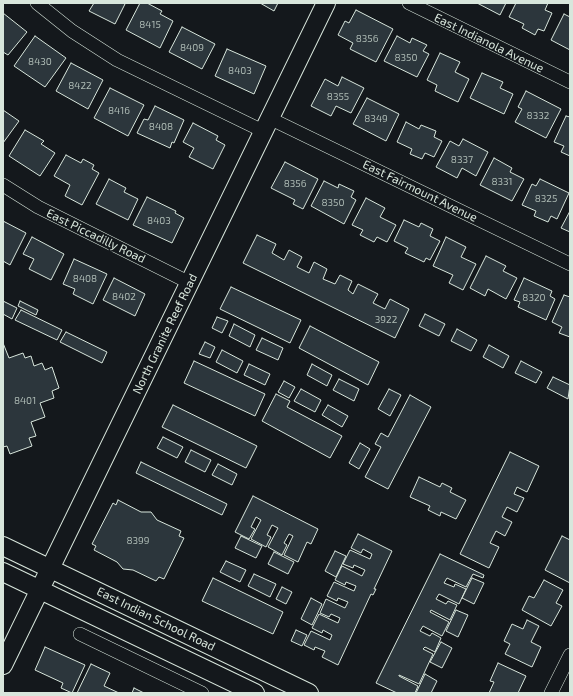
<!DOCTYPE html>
<html>
<head>
<meta charset="utf-8">
<style>
  body { margin:0 }
  #map { position:relative; width:573px; height:696px; overflow:hidden; background:#14181c; font-family:"Exo 2",sans-serif }
  canvas { display:block }
  .frame { position:absolute; inset:0; border:4px solid #d8e6dc; pointer-events:none }
</style>
</head>
<body>
<div id="map">
<canvas width="573" height="696"></canvas>
<div class="frame"></div>
</div>
<script>
const ctx = document.querySelector('canvas').getContext('2d');
ctx.lineJoin = 'round';
function paint(path, color) { ctx.fillStyle = color; ctx.fill(path, 'evenodd'); }
const shape = rows => new Path2D(rows.map(r => 'M' + r).join(''));
function trace(path, color, width, dash) { ctx.strokeStyle = color; ctx.lineWidth = width; ctx.lineCap = dash ? 'butt' : 'round'; ctx.setLineDash(dash || []); ctx.stroke(path); }
function label(font, color, halo, rows, align = 'center') {
  ctx.font = font + ' "Exo 2",sans-serif'; ctx.lineWidth = 3; ctx.setLineDash([]); ctx.textBaseline = 'middle'; ctx.strokeStyle = halo; ctx.fillStyle = color; for (const [text, x, y, turn = 0] of rows) {
    ctx.save(); ctx.translate(x, y); ctx.rotate((+turn || 0) * Math.PI / 180); ctx.textAlign = isNaN(turn) ? turn : align; if (halo) ctx.strokeText(text, 0, 0); ctx.fillText(text, 0, 0); ctx.restore();
  }
}
const building = shape([
  [94,3,123,3,125,4,115,24,89,11,94,3],
  [140,3,147,3,162,11,160,14,173,21,160,48,126,30,140,3],
  [260,3,278,3,274,11,260,3],
  [477,3,506,3,500,15,477,3],
  [516,3,548,3,545,10,552,13,544,31,538,29,535,35,522,28,524,24,509,17,516,3],
  [356,10,393,29,376,62,350,49,353,43,338,35,345,21,349,23,356,10],
  [3,13,27,32,8,55,3,52,3,13],
  [564,14,570,17,570,50,551,40,564,14],
  [182,27,215,44,202,69,169,52,182,27],
  [35,36,66,58,45,87,14,66,35,36],
  [397,36,410,43,412,38,427,45,423,51,429,54,417,77,384,61,397,36],
  [227,49,266,66,254,94,215,76,227,49],
  [440,53,460,62,455,72,469,79,458,102,435,91,437,85,427,80,440,53],
  [71,63,103,80,88,109,56,91,71,63],
  [482,73,503,82,500,88,513,94,504,114,470,98,482,73],
  [342,77,364,88,351,113,336,106,331,116,311,106,325,79,338,86,342,77],
  [110,88,144,105,128,136,94,118,110,88],
  [526,91,561,109,546,138,515,122,522,109,518,107,526,91],
  [367,98,399,114,386,141,353,124,367,98],
  [155,106,184,120,174,143,172,142,170,148,137,133,144,119,148,120,155,106],
  [3,110,19,121,3,143,3,110],
  [566,116,570,117,570,156,561,152,564,146,554,142,566,116],
  [406,122,419,129,421,125,436,131,434,137,442,141,434,157,425,153,422,159,410,154,412,149,397,142,406,122],
  [193,123,218,136,216,140,225,145,213,169,189,157,194,148,183,142,193,123],
  [25,130,44,141,41,144,55,153,40,176,9,156,25,130],
  [463,139,488,152,476,176,462,168,457,178,436,167,450,141,459,146,463,139],
  [66,155,81,163,83,159,94,165,92,169,99,173,82,205,65,196,70,185,54,176,66,155],
  [494,158,512,168,510,172,524,179,512,201,480,185,494,158],
  [285,162,318,179,303,209,293,204,295,200,271,188,285,162],
  [109,179,126,188,124,192,138,199,128,220,96,204,109,179],
  [540,179,569,193,557,219,551,216,548,222,534,216,536,211,522,205,532,184,536,186,540,179],
  [324,181,338,188,339,184,354,191,351,197,356,200,344,224,311,206,324,181],
  [147,197,176,211,175,213,184,218,172,243,133,225,147,197],
  [366,198,385,208,380,217,396,225,387,242,377,237,374,242,360,235,363,230,352,225,366,198],
  [570,211,570,232,561,228,570,211],
  [404,220,419,227,421,223,433,229,430,236,440,241,430,260,426,258,424,262,405,253,408,248,394,241,404,220],
  [3,221,26,233,10,265,3,261,3,221],
  [257,235,276,244,272,253,284,260,289,250,302,257,297,267,309,273,314,262,327,269,323,279,335,284,340,275,352,281,348,290,353,294,358,284,378,294,373,303,385,309,390,299,409,309,395,338,243,263,257,235],
  [32,237,64,254,51,280,29,269,34,259,23,254,32,237],
  [446,237,466,247,461,257,476,264,463,290,449,283,453,275,433,266,446,237],
  [486,256,506,266,503,271,517,278,506,299,488,289,485,296,470,288,486,256],
  [74,259,107,274,93,304,73,294,75,289,63,284,74,259],
  [114,278,145,294,135,316,103,300,114,278],
  [524,278,552,291,550,296,555,299,546,320,518,307,520,302,514,300,524,278],
  [231,287,301,320,290,343,220,309,231,287],
  [564,295,570,297,570,337,559,333,562,327,552,322,564,295],
  [3,301,17,308,12,319,3,314,3,301],
  [20,301,38,310,36,315,18,306,20,301],
  [21,310,62,330,57,340,15,320,21,310],
  [425,314,445,324,439,336,419,326,425,314],
  [217,317,228,321,222,333,212,328,217,317],
  [234,324,255,335,250,347,229,336,234,324],
  [310,326,379,362,368,385,299,348,310,326],
  [457,329,477,340,471,351,451,341,457,329],
  [66,332,107,352,102,363,60,342,66,332],
  [262,338,283,348,278,360,256,350,262,338],
  [205,342,215,347,210,358,199,354,205,342],
  [3,343,9,358,23,353,25,358,31,356,34,366,42,363,45,370,52,367,59,388,52,391,54,398,40,403,45,417,31,422,36,436,29,438,32,446,10,454,7,446,3,447,3,343],
  [489,345,509,356,503,368,483,357,489,345],
  [222,350,243,361,237,373,216,362,222,350],
  [194,361,265,394,255,416,184,383,194,361],
  [521,361,542,372,536,383,515,373,521,361],
  [249,364,270,374,265,385,244,375,249,364],
  [312,364,332,375,327,386,307,375,312,364],
  [553,377,570,385,568,399,547,388,553,377],
  [339,379,359,389,354,401,333,390,339,379],
  [284,381,295,387,289,398,278,392,284,381],
  [301,389,321,400,315,412,294,401,301,389],
  [389,389,401,395,390,416,378,409,389,389],
  [276,394,290,401,287,407,342,436,330,458,262,421,276,394],
  [410,395,431,407,388,489,365,477,381,447,375,444,381,433,388,437,410,395],
  [173,405,257,446,246,468,162,427,173,405],
  [328,405,348,416,342,427,322,415,328,405],
  [163,437,183,447,177,458,157,448,163,437],
  [360,443,370,449,359,469,349,463,360,443],
  [191,450,211,460,205,472,185,462,191,450],
  [510,452,539,466,527,492,517,487,514,494,524,498,517,512,507,507,502,517,512,522,505,536,496,531,490,543,499,547,489,568,460,554,510,452],
  [141,462,227,504,222,515,136,473,141,462],
  [218,464,237,474,232,485,212,475,218,464],
  [419,477,440,487,442,483,452,488,450,492,466,500,456,519,441,512,440,516,428,510,430,506,410,497,419,477],
  [253,496,318,529,311,544,307,542,298,562,284,555,293,536,289,534,284,543,287,545,282,555,268,547,278,528,272,525,267,535,271,537,266,547,251,539,261,520,256,517,251,527,255,529,249,539,235,532,253,496],
  [118,500,141,512,151,512,157,520,181,531,179,536,184,538,164,579,159,577,156,581,133,570,123,569,117,562,94,550,96,546,92,544,113,503,116,505,118,500],
  [358,534,392,551,374,589,376,589,373,595,371,594,338,665,322,657,325,651,315,647,314,650,304,645,311,631,330,640,332,635,323,630,322,633,312,628,319,614,338,623,340,618,331,614,329,617,320,613,326,599,345,608,348,602,338,598,337,601,327,596,334,582,354,591,356,586,346,582,345,585,335,580,342,566,362,576,365,570,354,565,353,568,343,564,350,550,370,559,372,554,363,549,361,553,351,548,358,534],
  [241,536,262,546,256,558,235,548,241,536],
  [562,536,570,540,570,583,545,570,562,536],
  [335,551,346,556,336,577,325,571,335,551],
  [274,552,294,562,288,574,268,564,274,552],
  [440,554,484,575,483,578,473,574,466,587,447,578,444,583,454,587,455,584,466,589,459,604,439,594,436,599,446,604,448,601,457,605,450,620,431,610,430,612,449,622,442,636,423,626,420,631,430,636,432,633,441,638,435,652,425,647,423,649,433,654,419,684,399,675,399,676,418,686,415,693,397,693,376,683,440,554],
  [226,561,246,570,240,582,220,572,226,561],
  [254,574,276,584,270,597,248,586,254,574],
  [213,578,283,612,273,634,202,601,213,578],
  [472,578,484,583,474,604,462,598,472,578],
  [544,580,563,590,556,603,562,606,551,626,522,610,529,596,534,598,544,580],
  [282,587,292,592,286,604,276,599,282,587],
  [311,598,322,604,312,625,301,619,311,598],
  [456,610,468,615,458,637,446,631,456,610],
  [527,620,539,626,531,642,541,647,532,667,505,654,510,644,504,641,512,624,523,629,527,620],
  [296,630,307,635,302,646,291,641,296,630],
  [441,642,452,648,442,668,430,662,441,642],
  [45,647,85,665,72,693,61,688,63,683,35,670,45,647],
  [498,663,526,676,518,693,489,693,494,682,490,681,498,663],
  [91,664,110,673,104,686,119,693,77,693,91,664],
  [425,674,437,681,431,693,416,693,425,674],
  [134,688,144,693,132,693,134,688]
]);
paint(building, '#2c363c');
trace(building, '#d8e6dc', 1);
const street = shape([
  [37,3,72,31,117,60,263,131],
  [409,3,570,82],
  [269,118,570,264],
  [3,185,38,207,190,283],
  [80,634,202,693],
  [551,693,570,655]
]);
const secondary = shape([
  [3,546,309,693],
  [3,572,255,693],
  [3,665,326,3]
]);
trace(street, '#d8e6dc', 14);
trace(secondary, '#d8e6dc', 20);
trace(street, '#14181c', 13);
trace(secondary, '#14181c', 18);
label('10px', '#adbab4', null, [
  ["8415",150,25],
  ["8356",367,39],
  ["8409",192,48],
  ["8350",406,58],
  ["8430",40,62],
  ["8403",240,71],
  ["8422",80,86],
  ["8355",338,97],
  ["8416",119,111],
  ["8332",538,116],
  ["8349",376,119],
  ["8408",161,127],
  ["8337",462,160],
  ["8331",502,182],
  ["8356",295,184],
  ["8325",546,199],
  ["8350",333,203],
  ["8403",159,221],
  ["8408",85,279],
  ["8402",124,297],
  ["8320",534,298],
  ["3922",386,320],
  ["8401",25,401],
  ["8399",138,541]
]);
label('12px', '#d8e6dc', '#14181c', [
  ["East Indianola Avenue",489,43,26],
  ["East Fairmount Avenue",420,191,26],
  ["East Piccadilly Road",96,236,26],
  ["North Granite Reef Road",165,334,-64],
  ["East Indian School Road",156,619,26]
]);
</script>
</body>
</html>
